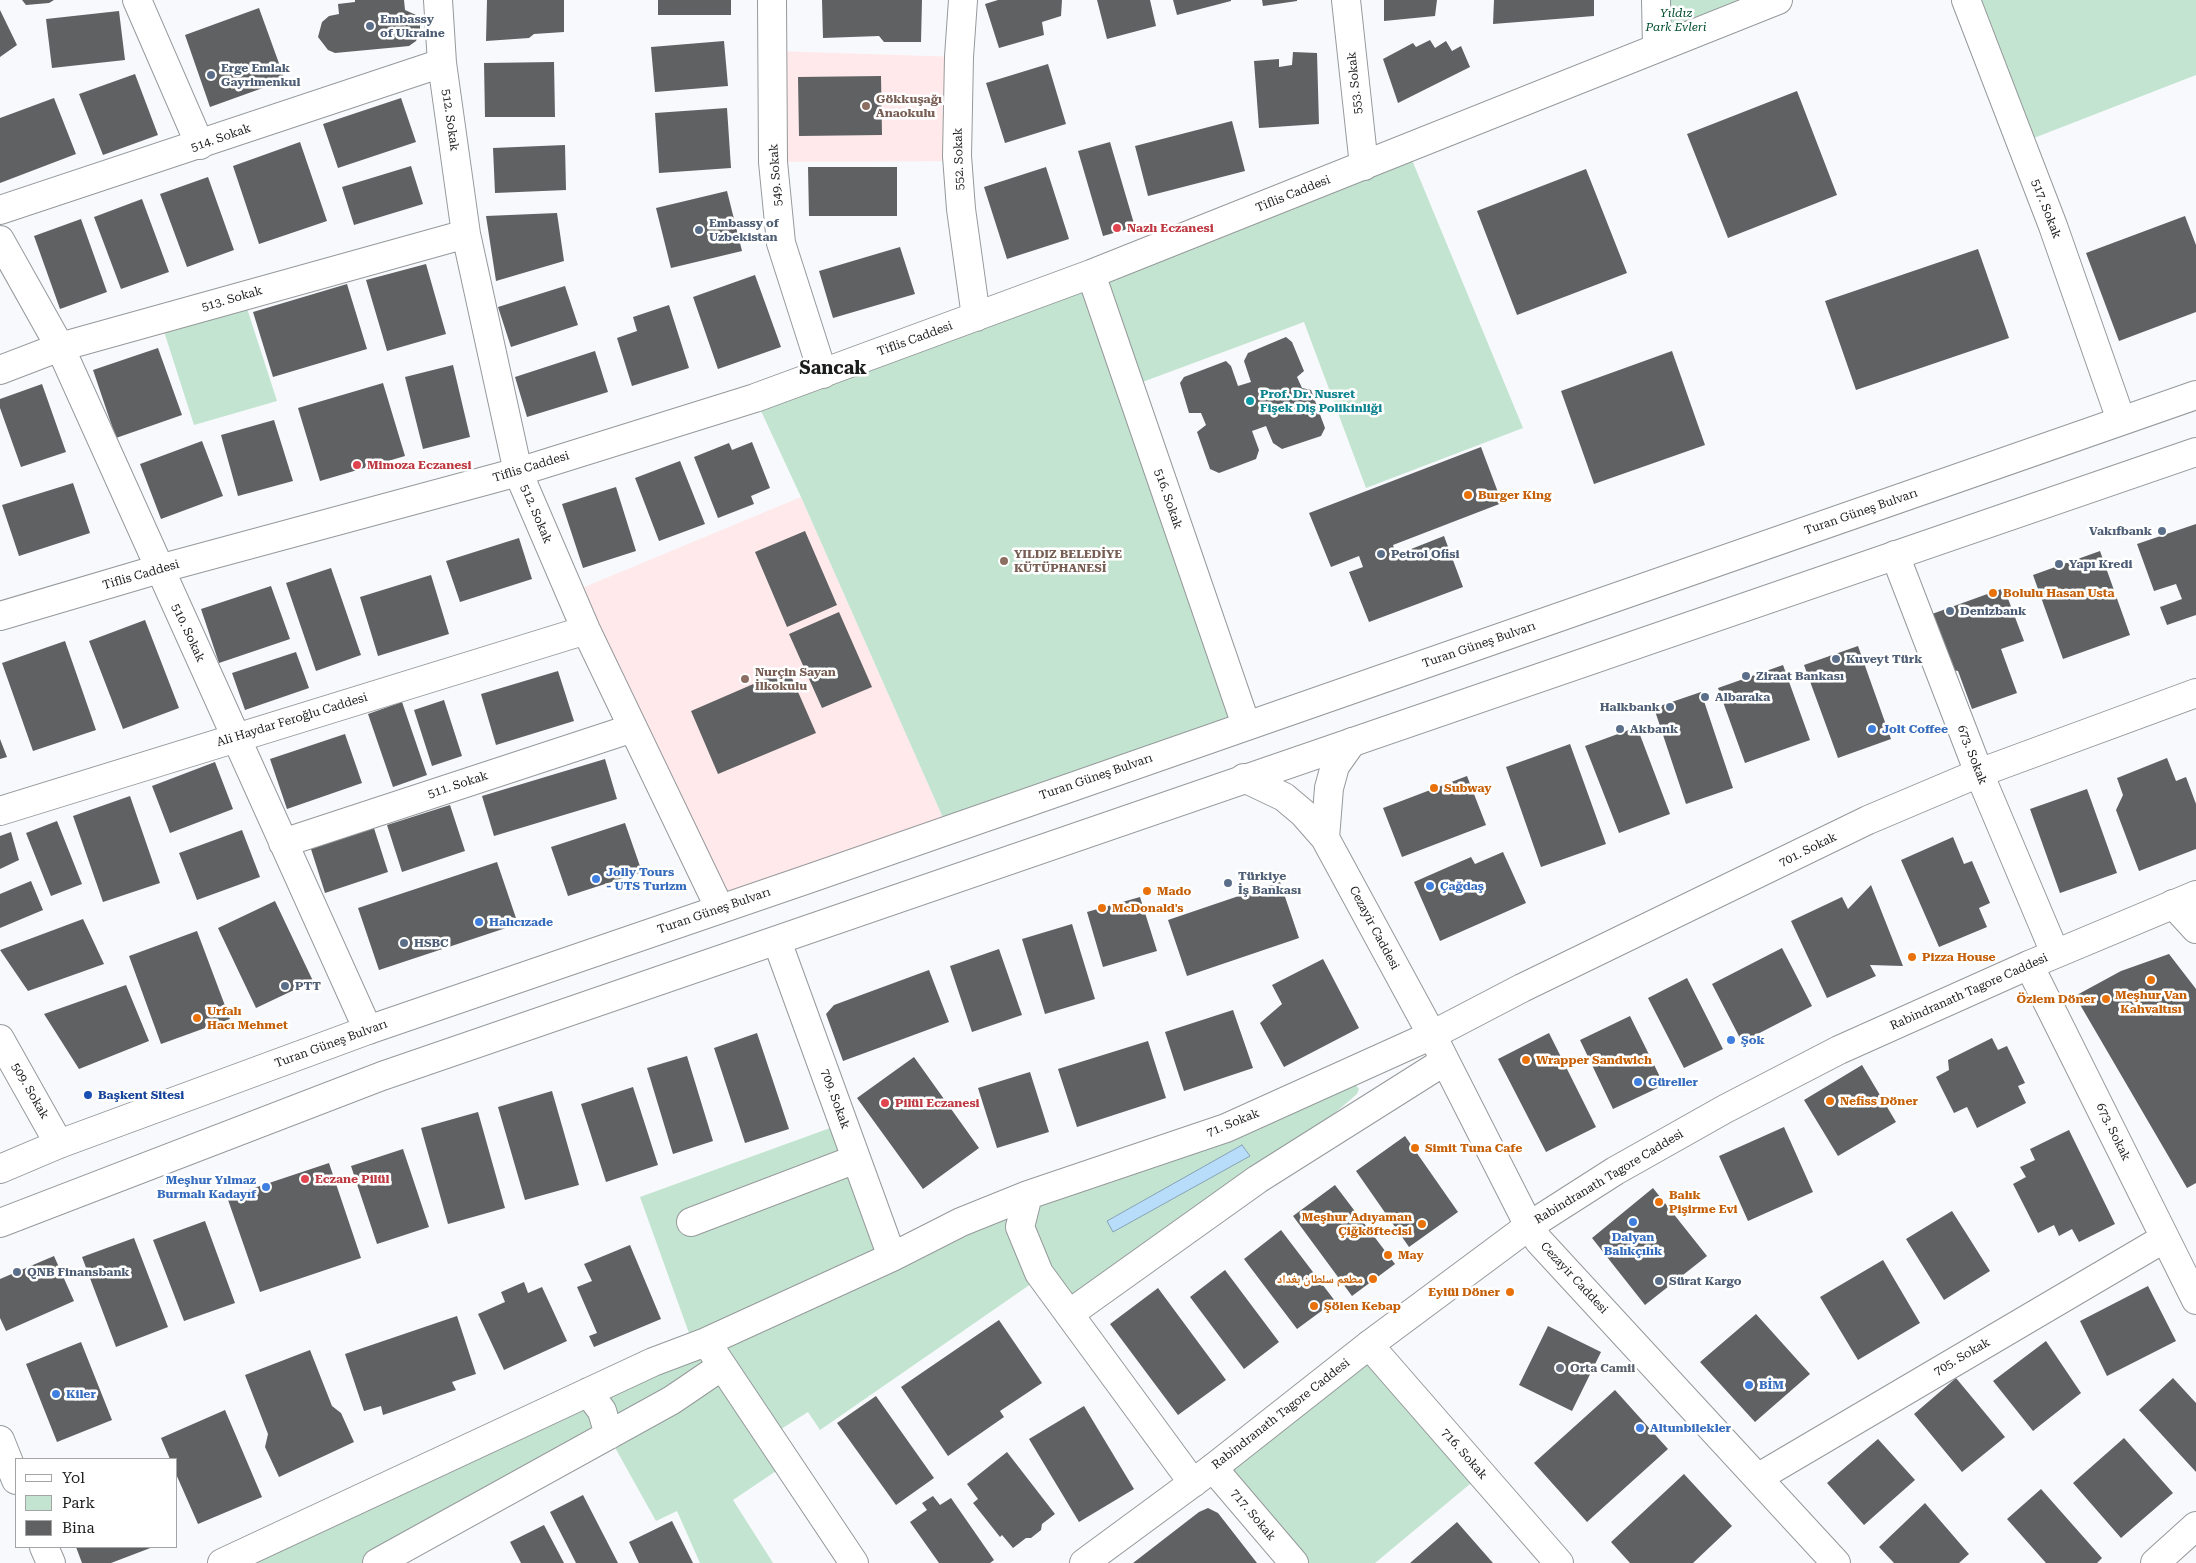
<!DOCTYPE html>
<html>
<head>
<meta charset="utf-8">
<style>
  body { margin:0 }
  #map { position:relative; width:2196px; height:1563px; overflow:hidden; background:#f7f9fc; font-family:"Roboto Serif",serif }
  canvas { display:block }
  .legend { position:absolute; left:15px; top:1458px; width:162px; height:90px; box-sizing:border-box; background:#fff; border:1px solid #a4a4a4; margin:0; padding:6px 9px; list-style:none; font-size:15px; color:#1b1c1c }
  .legend li { display:flex; align-items:center; gap:10px; height:25px }
  .legend b { width:25px; border:1px solid #a4a4a4 }
</style>
</head>
<body>
<div id="map">
<canvas width="2196" height="1563"></canvas>
<ul class="legend">
<li><b style="height:6px;background:#fff"></b>Yol</li>
<li><b style="height:14px;background:#c3e4d0"></b>Park</li>
<li><b style="height:14px;background:#5f6163"></b>Bina</li>
</ul>
</div>
<script>
const ctx = document.querySelector('canvas').getContext('2d');
ctx.lineJoin = 'round';
function paint(path, color) { ctx.fillStyle = color; ctx.fill(path, 'evenodd'); }
const shape = rows => new Path2D(rows.map(r => 'M' + r).join(''));
function trace(path, color, width, dash) { ctx.strokeStyle = color; ctx.lineWidth = width; ctx.lineCap = dash ? 'butt' : 'round'; ctx.setLineDash(dash || []); ctx.stroke(path); }
function label(font, color, halo, rows, align = 'center') {
  ctx.font = font + ' "Roboto Serif","Noto Naskh Arabic",serif'; ctx.lineWidth = 5; ctx.setLineDash([]); ctx.textBaseline = 'middle'; ctx.strokeStyle = halo; ctx.fillStyle = color; for (const [text, x, y, turn = 0] of rows) {
    ctx.save(); ctx.translate(x, y); ctx.rotate((+turn || 0) * Math.PI / 180); ctx.textAlign = isNaN(turn) ? turn : align; if (halo) ctx.strokeText(text, 0, 0); ctx.fillText(text, 0, 0); ctx.restore();
  }
}
paint(shape([
  [774,51,959,57,958,161,774,162],
  [801,497,948,829,720,909,570,593]
]), '#ffe9eb');
paint(shape([
  [1656,0,1778,0,1657,48],
  [1966,0,2196,0,2196,75,2021,143],
  [1407,148,1523,428,1366,488,1304,322,1129,387,1246,725,948,829,801,497,755,398],
  [243,296,277,401,194,425,160,319],
  [1355,1084,1359,1089,1357,1094,1258,1179,1069,1314,1041,1277,820,1430,808,1412,770,1436,788,1463,733,1500,773,1563,700,1563,677,1511,656,1521,608,1435,377,1563,223,1563,694,1347,640,1197,844,1123,892,1257],
  [1369,1345,1482,1474,1375,1563,1294,1563,1213,1467]
]), '#c3e4d0');
const water = shape([
  [1242,1145,1250,1156,1113,1232,1107,1221,1242,1145]
]);
paint(water, '#b7ddfa');
trace(water, '#88a3b7', 1);
paint(shape([
  [22,0,54,0,49,3,26,5],
  [355,0,404,0,405,10,416,15,420,23,420,32,416,41,409,46,399,47,335,53,328,50,318,37,322,22,329,16,339,14,338,4,355,2],
  [487,0,564,0,564,32,534,34,529,38,486,41],
  [658,0,731,0,731,15,658,15],
  [822,0,922,0,921,42,884,42,879,36,823,38],
  [998,0,1062,0,1061,16,1042,22,1044,35,999,48,985,4],
  [1097,0,1150,0,1156,26,1107,39],
  [1173,0,1231,0,1231,1,1177,15],
  [1262,0,1297,0,1297,1,1263,6],
  [1384,0,1437,0,1435,16,1384,21],
  [1494,0,1594,0,1594,16,1493,24],
  [259,8,285,80,210,107,185,35],
  [0,10,17,45,0,57],
  [119,11,125,60,52,68,46,19],
  [1430,40,1435,48,1446,41,1452,51,1461,46,1470,67,1398,103,1383,59,1413,43,1416,47],
  [724,41,728,86,655,92,651,47],
  [1293,52,1317,53,1319,124,1259,128,1254,61,1279,59,1279,67,1292,65],
  [554,62,555,117,485,117,484,63],
  [1048,64,1066,124,1005,143,986,83],
  [135,74,158,135,103,155,79,94],
  [881,76,882,135,799,136,798,77],
  [1797,91,1837,195,1728,238,1687,134],
  [54,98,76,154,0,183,0,118],
  [401,98,416,142,338,168,323,124],
  [727,108,731,168,659,173,655,113],
  [1232,121,1245,171,1148,196,1135,146],
  [300,142,327,221,259,244,233,166],
  [1110,142,1135,227,1103,236,1078,151],
  [565,145,566,190,495,193,493,148],
  [411,166,423,204,354,225,342,187],
  [808,167,897,167,897,216,809,216],
  [1046,167,1069,239,1007,259,984,187],
  [1586,169,1627,273,1517,315,1477,211],
  [208,177,234,250,187,267,160,194],
  [727,191,742,251,671,268,656,208],
  [142,199,169,272,121,289,94,217],
  [557,213,564,261,496,281,486,216],
  [2185,216,2196,245,2196,312,2119,341,2086,253],
  [81,219,107,292,60,309,34,236],
  [900,247,915,294,833,318,819,271],
  [1978,249,2009,338,1856,390,1825,301],
  [426,264,446,334,387,351,366,280],
  [755,275,781,347,718,369,693,297],
  [347,284,367,349,273,377,253,312],
  [565,286,578,325,511,347,498,307],
  [669,305,689,368,632,386,617,338,637,331,633,317],
  [1286,337,1292,342,1304,371,1297,377,1302,388,1311,390,1325,428,1321,436,1282,449,1273,443,1266,426,1252,431,1259,450,1256,459,1219,473,1210,469,1197,432,1206,425,1201,413,1189,413,1180,383,1184,377,1226,361,1231,366,1238,386,1251,382,1244,361,1248,353],
  [158,348,182,415,116,438,93,370],
  [595,351,608,392,527,417,515,377],
  [1672,351,1705,445,1594,484,1561,391],
  [453,365,470,437,423,449,405,377],
  [383,383,405,456,320,481,298,408],
  [42,384,66,452,21,467,0,408,0,399],
  [274,420,293,481,238,496,221,435],
  [202,441,223,496,161,519,140,464],
  [752,442,770,488,751,496,754,504,718,518,694,457,729,443,732,450],
  [1481,447,1502,503,1393,545,1396,555,1444,536,1463,587,1369,622,1349,572,1363,567,1359,556,1331,567,1309,513],
  [680,461,705,524,659,541,635,478],
  [73,483,90,533,19,556,2,505],
  [616,487,636,551,583,568,562,504],
  [2196,524,2196,615,2167,625,2160,607,2182,599,2176,584,2154,591,2137,544],
  [805,531,837,605,787,627,755,552],
  [519,538,532,579,460,602,446,561],
  [2100,551,2130,635,2063,659,2033,575],
  [331,568,361,655,316,671,286,583],
  [431,575,449,634,378,656,360,597],
  [271,586,290,639,219,663,201,609],
  [2004,588,2024,641,2001,649,2017,693,1972,709,1958,671,1952,670,1932,614],
  [839,612,872,687,822,708,789,634],
  [145,620,179,708,123,729,89,641],
  [65,641,96,730,33,751,2,663],
  [1858,646,1891,739,1838,758,1804,665],
  [296,652,309,688,245,710,232,673],
  [1783,665,1810,740,1745,763,1718,688],
  [788,669,816,733,718,774,691,711],
  [558,671,574,721,496,745,481,694],
  [1701,692,1733,788,1686,804,1654,708],
  [444,700,462,756,432,766,414,710],
  [402,702,427,775,393,787,368,714],
  [1637,727,1670,814,1619,833,1585,746],
  [345,734,362,783,287,809,270,759],
  [0,739,7,757,0,759],
  [1570,744,1606,844,1541,867,1506,767],
  [2167,758,2176,781,2186,777,2196,804,2196,849,2139,871,2116,810,2123,795,2117,778],
  [605,759,617,799,494,836,482,796],
  [215,762,233,809,170,833,152,786],
  [1467,776,1486,825,1402,857,1383,808],
  [2087,789,2117,873,2060,893,2030,809],
  [130,796,160,883,103,902,73,816],
  [450,805,465,851,402,872,387,825],
  [57,821,82,884,51,896,26,833],
  [625,823,642,872,568,896,551,847],
  [373,825,388,872,325,893,310,846],
  [242,830,260,877,197,900,179,853],
  [11,832,19,860,0,869,0,836],
  [1953,837,1964,864,1972,861,1990,903,1979,908,1987,927,1939,947,1901,860],
  [1503,852,1526,903,1440,941,1414,882,1471,857,1475,864],
  [497,862,518,924,379,970,358,908],
  [31,881,43,910,0,928,0,894],
  [1280,882,1299,938,1187,976,1168,920],
  [1871,885,1903,966,1870,965,1876,976,1827,998,1791,921,1842,897,1848,909],
  [1140,897,1157,951,1103,967,1087,912],
  [275,901,313,981,256,1008,218,928],
  [83,919,104,964,28,991,0,950],
  [1072,924,1095,999,1045,1014,1022,939],
  [197,931,230,1019,161,1044,129,956],
  [1782,948,1812,1006,1742,1042,1712,984],
  [999,949,1022,1015,972,1032,950,966],
  [2169,954,2196,989,2196,1183,2187,1188,2075,996,2121,971],
  [1323,959,1359,1028,1284,1067,1260,1023,1282,1004,1272,985],
  [929,970,949,1022,843,1061,826,1014,834,1005],
  [1687,978,1723,1049,1684,1068,1648,998],
  [126,985,149,1041,79,1069,44,1014],
  [1233,1010,1253,1068,1184,1091,1165,1032],
  [1630,1016,1664,1085,1613,1109,1580,1040],
  [757,1033,789,1129,745,1143,714,1048],
  [1549,1033,1596,1127,1546,1152,1498,1059],
  [1992,1038,1998,1050,2007,1046,2025,1083,2018,1086,2026,1103,1977,1128,1967,1107,1954,1113,1936,1077,1949,1070,1948,1060],
  [1148,1041,1166,1098,1077,1127,1058,1069],
  [687,1056,713,1141,673,1154,647,1068],
  [914,1057,979,1148,923,1189,857,1098],
  [1862,1065,1896,1122,1838,1156,1804,1100],
  [1030,1072,1049,1132,997,1148,978,1088],
  [633,1087,658,1165,606,1182,581,1104],
  [552,1091,579,1185,525,1200,498,1107],
  [478,1112,505,1208,448,1224,421,1128],
  [1784,1127,1813,1192,1748,1221,1719,1156],
  [2069,1130,2115,1224,2079,1242,2072,1229,2059,1236,2054,1225,2038,1233,2013,1184,2026,1177,2020,1167,2035,1160,2030,1149],
  [1405,1136,1458,1212,1409,1247,1356,1171],
  [403,1149,429,1227,377,1244,351,1166],
  [329,1163,361,1258,260,1292,227,1197],
  [1335,1185,1395,1264,1352,1296,1293,1216],
  [1653,1188,1707,1256,1645,1305,1592,1238],
  [1952,1211,1990,1271,1944,1300,1906,1239],
  [205,1221,235,1303,184,1321,153,1240],
  [1281,1230,1335,1301,1297,1329,1244,1259],
  [134,1238,168,1327,116,1347,82,1257],
  [630,1245,661,1319,594,1347,589,1336,597,1333,577,1287,592,1281,584,1264],
  [54,1256,74,1301,6,1331,0,1318,0,1279],
  [1883,1260,1920,1323,1858,1360,1820,1297],
  [1225,1270,1279,1342,1244,1369,1190,1297],
  [524,1282,528,1293,542,1287,567,1341,504,1370,478,1314,505,1302,501,1292],
  [2148,1286,2176,1341,2107,1376,2080,1321],
  [1158,1288,1226,1380,1178,1415,1110,1324],
  [1756,1314,1810,1374,1755,1422,1700,1362],
  [457,1316,476,1374,452,1382,456,1390,383,1415,381,1406,364,1411,345,1354],
  [999,1320,1042,1383,1000,1411,1004,1417,948,1456,901,1387],
  [1548,1326,1601,1352,1572,1411,1519,1385],
  [2046,1341,2081,1393,2033,1431,1993,1381],
  [81,1342,112,1420,57,1442,26,1364],
  [310,1350,332,1406,341,1413,354,1442,279,1477,265,1447,268,1434,245,1375],
  [1956,1378,2005,1437,1962,1472,1914,1414],
  [2173,1378,2196,1403,2196,1472,2139,1410],
  [1615,1390,1668,1449,1587,1522,1534,1463],
  [876,1396,934,1478,896,1505,837,1423],
  [1084,1406,1134,1489,1079,1522,1029,1439],
  [225,1410,262,1497,198,1524,176,1474,176,1459,170,1459,161,1438],
  [2124,1438,2173,1493,2121,1538,2073,1483],
  [1878,1439,1915,1480,1864,1525,1827,1483],
  [1007,1452,1055,1514,1042,1524,1041,1530,1031,1538,1026,1538,1013,1548,1002,1535,1000,1537,973,1503,978,1499,967,1484],
  [1684,1474,1732,1526,1693,1563,1630,1563,1611,1542],
  [2041,1489,2102,1558,2097,1563,2046,1563,2007,1519],
  [583,1495,618,1563,576,1563,550,1512],
  [933,1496,940,1505,951,1498,994,1560,990,1563,939,1563,910,1522,927,1510,922,1503],
  [1925,1503,1969,1554,1959,1563,1894,1563,1879,1547],
  [1208,1508,1218,1513,1257,1563,1133,1563,1199,1512],
  [672,1521,693,1563,639,1563,629,1542],
  [1457,1522,1493,1563,1410,1563],
  [544,1525,564,1563,521,1563,510,1542],
  [76,1547,153,1547,111,1563,82,1563]
]), '#5f6163');
const minor = shape([
  [137,0,200,145],
  [438,0,442,63,466,234,518,472,586,630,720,909],
  [772,0,773,162,781,243,823,374],
  [963,0,959,57,957,156,961,209,976,317],
  [1346,0,1364,166],
  [1656,0,1657,48],
  [1966,0,2053,226,2121,420],
  [0,210,442,63],
  [0,240,60,347,368,1030],
  [1091,274,1246,725],
  [0,370,60,347,466,234],
  [1895,555,1979,773,2055,953],
  [0,616,159,569,518,472,755,398,1091,274,1778,0],
  [1244,778,1284,797,1303,813,1325,838,1432,1035,1529,1226,1539,1241,1836,1563],
  [0,811,586,630],
  [1325,838,1329,788,1335,766,1352,742],
  [283,843,633,728],
  [2173,904,2196,929],
  [777,941,892,1257],
  [2029,965,2196,1300],
  [0,1039,59,1144],
  [1028,1195,1020,1227,1039,1273,1193,1483],
  [691,1222,856,1159],
  [1069,1314,1258,1179,1445,1061],
  [1369,1345,1559,1563],
  [713,1352,854,1563],
  [588,1392,602,1411,609,1435],
  [0,1440,16,1480],
  [1213,1468,1294,1563],
  [1759,1477,2165,1238],
  [44,1547,51,1563],
  [222,1563,653,1362,706,1342,892,1257,961,1222,1028,1195,1226,1128,1432,1035,1522,988,1868,820,1979,773,2196,693],
  [377,1563,672,1400,722,1366],
  [2155,1563,2196,1526]
]);
const major = shape([
  [0,1169,59,1144,368,1030,814,877,2196,395],
  [0,1223,382,1076,2196,452],
  [1084,1563,1213,1468,1369,1345,1529,1226,1615,1171,1725,1109,1839,1050,2029,965,2196,895]
]);
trace(minor, '#96999b', 30);
trace(major, '#96999b', 30);
trace(minor, '#fff', 28);
trace(major, '#fff', 28);
for (const [x, y, r, color] of [
  [370,26,5,"#5c6f8a"],
  [211,75,5,"#5c6f8a"],
  [866,106,5,"#8d6e63"],
  [1117,228,5,"#e0444e"],
  [699,230,5,"#5c6f8a"],
  [1250,401,5,"#0f9aa8"],
  [357,465,5,"#e0444e"],
  [1468,495,5,"#e8710a"],
  [2162,531,5,"#5c6f8a"],
  [1381,554,5,"#5c6f8a"],
  [1004,561,5,"#8d6e63"],
  [2059,564,5,"#5c6f8a"],
  [1993,593,5,"#e8710a"],
  [1950,611,5,"#5c6f8a"],
  [1836,659,5,"#5c6f8a"],
  [1746,676,5,"#5c6f8a"],
  [745,679,5,"#8d6e63"],
  [1705,697,5,"#5c6f8a"],
  [1670,707,5,"#5c6f8a"],
  [1620,729,5,"#5c6f8a"],
  [1872,729,5,"#3f7fe0"],
  [1434,788,5,"#e8710a"],
  [596,879,5,"#3f7fe0"],
  [1228,883,5,"#5c6f8a"],
  [1430,886,5,"#3f7fe0"],
  [1147,891,5,"#e8710a"],
  [1102,908,5,"#e8710a"],
  [479,922,5,"#3f7fe0"],
  [404,943,5,"#5c6f8a"],
  [1912,957,5,"#e8710a"],
  [2151,980,5,"#e8710a"],
  [285,986,5,"#5c6f8a"],
  [2106,999,5,"#e8710a"],
  [197,1018,5,"#e8710a"],
  [1731,1040,5,"#3f7fe0"],
  [1526,1060,5,"#e8710a"],
  [1638,1082,5,"#3f7fe0"],
  [88,1095,5,"#1a4fb4"],
  [1830,1101,5,"#e8710a"],
  [885,1103,5,"#e0444e"],
  [1415,1148,5,"#e8710a"],
  [305,1179,5,"#e0444e"],
  [266,1187,5,"#3f7fe0"],
  [1659,1202,5,"#e8710a"],
  [1633,1222,5,"#3f7fe0"],
  [1422,1224,5,"#e8710a"],
  [1388,1255,5,"#e8710a"],
  [17,1272,5,"#5c6f8a"],
  [1373,1279,5,"#e8710a"],
  [1659,1281,5,"#5c6f8a"],
  [1510,1292,5,"#e8710a"],
  [1314,1306,5,"#e8710a"],
  [1560,1368,5,"#6b7280"],
  [1749,1385,5,"#3f7fe0"],
  [56,1394,5,"#3f7fe0"],
  [1640,1428,5,"#3f7fe0"]
]) { const dot = new Path2D(); dot.arc(x, y, r, 0, 2 * Math.PI); ctx.fillStyle = color; ctx.fill(dot); trace(dot, '#fff', 2); }
label('italic 12px', '#014f2f', '#fff', [
  ["Yıldız",1676,13],
  ["Park Evleri",1676,27]
]);
label('bold 12px', '#4e5e75', '#fff', [
  ["Embassy",380,19],
  ["of Ukraine",380,33],
  ["Erge Emlak",221,68],
  ["Gayrimenkul",221,82],
  ["Embassy of",709,223],
  ["Uzbekistan",709,237],
  ["Vakıfbank",2152,531,"right"],
  ["Petrol Ofisi",1391,554],
  ["Yapı Kredi",2069,564],
  ["Denizbank",1960,611],
  ["Kuveyt Türk",1846,659],
  ["Ziraat Bankası",1756,676],
  ["Albaraka",1715,697],
  ["Halkbank",1660,707,"right"],
  ["Akbank",1630,729],
  ["Türkiye",1238,876],
  ["İş Bankası",1238,890],
  ["HSBC",414,943],
  ["PTT",295,986],
  ["QNB Finansbank",27,1272],
  ["Sürat Kargo",1669,1281]
], 'left');
label('12px', '#1b1c1c', '#fff', [
  ["553. Sokak",1355,83,-96],
  ["512. Sokak",450,120,82],
  ["514. Sokak",221,138,-19],
  ["552. Sokak",959,159,-92],
  ["549. Sokak",776,175,-94],
  ["Tiflis Caddesi",1293,194,-22],
  ["517. Sokak",2046,209,69],
  ["513. Sokak",232,299,-16],
  ["Tiflis Caddesi",915,339,-20],
  ["Tiflis Caddesi",531,467,-17],
  ["516. Sokak",1168,499,71],
  ["Turan Güneş Bulvarı",1861,512,-19],
  ["512. Sokak",536,514,67],
  ["Tiflis Caddesi",141,575,-16],
  ["510. Sokak",188,633,65],
  ["Turan Güneş Bulvarı",1479,645,-19],
  ["Ali Haydar Feroğlu Caddesi",292,720,-17],
  ["673. Sokak",1972,755,69],
  ["Turan Güneş Bulvarı",1096,777,-19],
  ["511. Sokak",458,785,-18],
  ["701. Sokak",1808,850,-26],
  ["Turan Güneş Bulvarı",714,911,-19],
  ["Cezayir Caddesi",1374,928,62],
  ["Rabindranath Tagore Caddesi",1969,992,-24],
  ["Turan Güneş Bulvarı",331,1044,-20],
  ["509. Sokak",30,1091,60],
  ["709. Sokak",835,1099,70],
  ["71. Sokak",1233,1123,-22],
  ["673. Sokak",2113,1132,64],
  ["Rabindranath Tagore Caddesi",1609,1177,-31],
  ["Cezayir Caddesi",1574,1278,47],
  ["705. Sokak",1962,1357,-30],
  ["Rabindranath Tagore Caddesi",1281,1414,-38],
  ["716. Sokak",1464,1454,49],
  ["717. Sokak",1253,1515,50]
]);
label('bold 12px', '#785e54', '#fff', [
  ["Gökkuşağı",876,99],
  ["Anaokulu",876,113],
  ["YILDIZ BELEDİYE",1014,554],
  ["KÜTÜPHANESİ",1014,568],
  ["Nurçin Sayan",755,672],
  ["İlkokulu",755,686]
], 'left');
label('bold 12px', '#be3a42', '#fff', [
  ["Nazlı Eczanesi",1127,228],
  ["Mimoza Eczanesi",367,465],
  ["Pilül Eczanesi",895,1103],
  ["Eczane Pilül",315,1179]
], 'left');
label('bold 12px', '#0d838f', '#fff', [
  ["Prof. Dr. Nusret",1260,394],
  ["Fişek Diş Polikinliği",1260,408]
], 'left');
label('bold 12px', '#c56008', '#fff', [
  ["Burger King",1478,495],
  ["Bolulu Hasan Usta",2003,593],
  ["Subway",1444,788],
  ["Mado",1157,891],
  ["McDonald's",1112,908],
  ["Pizza House",1922,957],
  ["Meşhur Van",2151,995,"center"],
  ["Kahvaltısı",2151,1009,"center"],
  ["Özlem Döner",2096,999,"right"],
  ["Urfalı",207,1011],
  ["Hacı Mehmet",207,1025],
  ["Wrapper Sandwich",1536,1060],
  ["Nefiss Döner",1840,1101],
  ["Simit Tuna Cafe",1425,1148],
  ["Balık",1669,1195],
  ["Pişirme Evi",1669,1209],
  ["Meşhur Adıyaman",1412,1217,"right"],
  ["Çiğköftecisi",1412,1231,"right"],
  ["May",1398,1255],
  ["مطعم سلطان بغداد",1363,1279,"right"],
  ["Eylül Döner",1500,1292,"right"],
  ["Şölen Kebap",1324,1306]
], 'left');
label('bold 12px', '#366cbe', '#fff', [
  ["Jolt Coffee",1882,729],
  ["Jolly Tours",606,872],
  ["- UTS Turizm",606,886],
  ["Çağdaş",1440,886],
  ["Halıcızade",489,922],
  ["Şok",1741,1040],
  ["Güreller",1648,1082],
  ["Meşhur Yılmaz",256,1180,"right"],
  ["Burmalı Kadayıf",256,1194,"right"],
  ["Dalyan",1633,1237,"center"],
  ["Balıkçılık",1633,1251,"center"],
  ["BİM",1759,1385],
  ["Kiler",66,1394],
  ["Altunbilekler",1650,1428]
], 'left');
label('bold 12px', '#164399', '#fff', [
  ["Başkent Sitesi",98,1095]
], 'left');
label('bold 12px', '#5b616d', '#fff', [
  ["Orta Camii",1570,1368]
], 'left');
label('bold 18px', '#1b1c1c', '#fff', [
  ["Sancak",833,369]
]);
</script>
</body>
</html>
